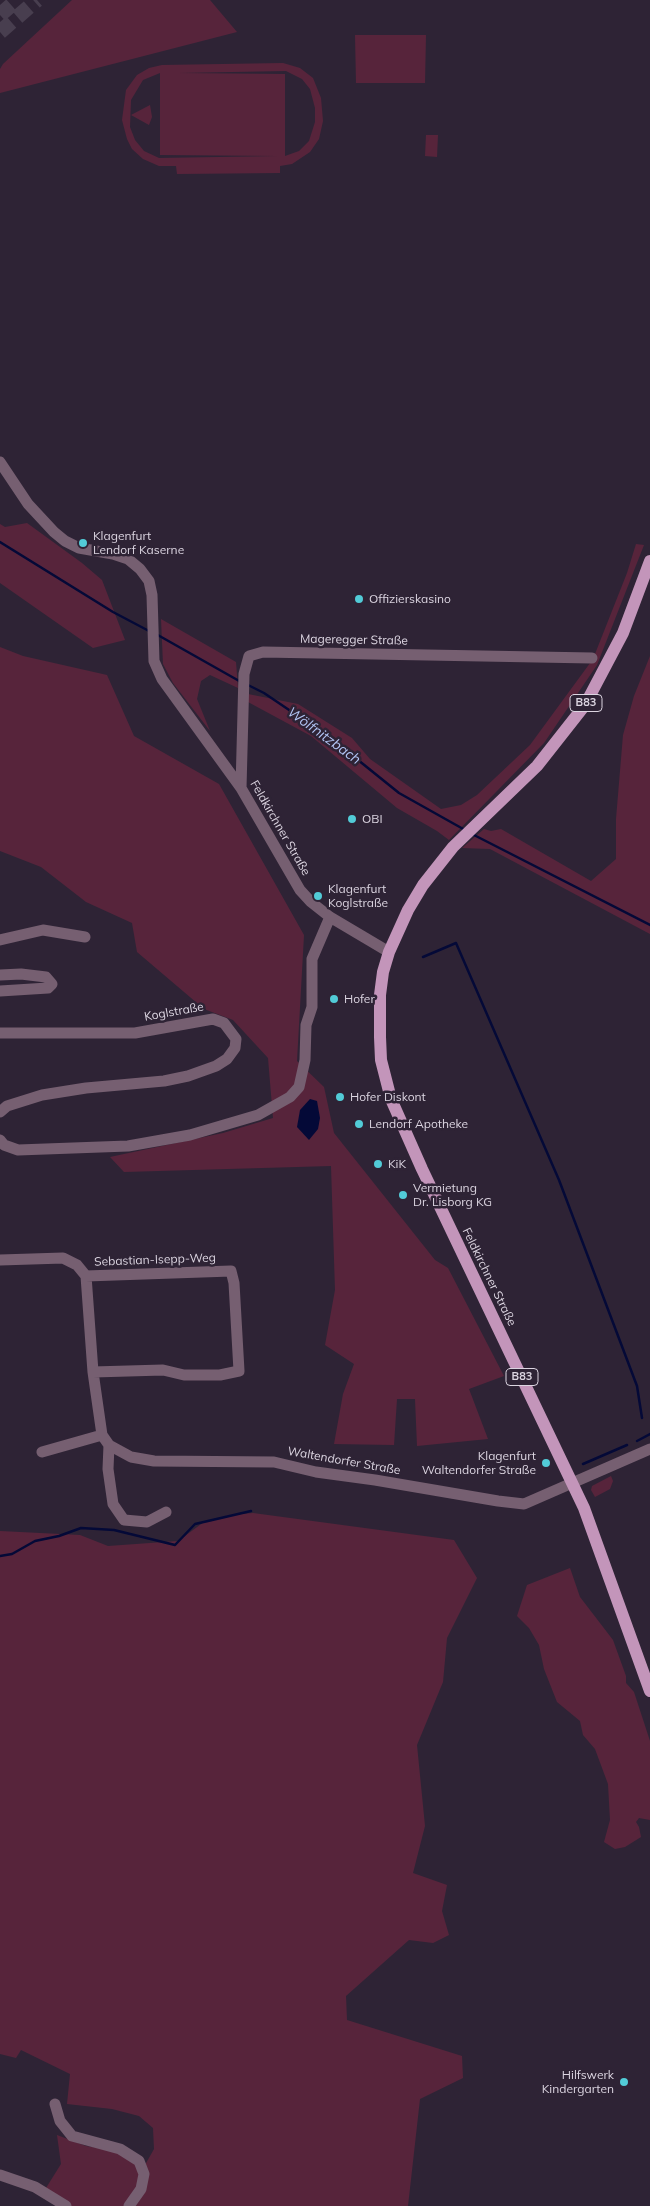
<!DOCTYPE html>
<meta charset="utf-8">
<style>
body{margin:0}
canvas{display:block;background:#2e2335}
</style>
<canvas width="650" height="2206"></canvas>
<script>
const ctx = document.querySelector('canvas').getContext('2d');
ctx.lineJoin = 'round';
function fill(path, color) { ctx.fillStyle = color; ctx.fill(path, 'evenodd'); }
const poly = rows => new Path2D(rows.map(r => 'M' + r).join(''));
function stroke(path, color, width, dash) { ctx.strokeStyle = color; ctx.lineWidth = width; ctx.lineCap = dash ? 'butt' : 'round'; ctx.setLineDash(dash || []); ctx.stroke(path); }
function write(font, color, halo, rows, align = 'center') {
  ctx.font = font + ' Mulish,sans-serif'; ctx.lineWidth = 5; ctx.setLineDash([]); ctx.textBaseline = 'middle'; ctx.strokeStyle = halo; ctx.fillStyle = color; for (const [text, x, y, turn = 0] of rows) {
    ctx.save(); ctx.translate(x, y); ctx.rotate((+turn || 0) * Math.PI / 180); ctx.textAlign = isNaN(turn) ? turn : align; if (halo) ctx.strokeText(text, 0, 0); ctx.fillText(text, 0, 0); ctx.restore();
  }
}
fill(poly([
 [72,0,210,0,237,32,0,93,0,69,3,64],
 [355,35,426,35,425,83,356,83],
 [283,63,300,68,313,78,321,98,323,121,319,139,310,152,292,164,280,166,280,173,177,174,176,166,159,166,143,159,132,149,127,139,122,120,126,90,137,75,149,68,162,65],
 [286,71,302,79,310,89,315,108,315,122,309,141,299,151,285,156,285,74,180,73],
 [160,73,160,155,277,156,159,158,144,151,135,140,130,127,131,100,143,80],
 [150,105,152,117,149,125,131,115],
 [426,135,438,135,437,157,425,156],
 [27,523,82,563,102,580,125,640,93,648,0,583,0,524,5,527],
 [636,544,644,545,597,665,544,743,449,840,437,831,397,808,311,736,248,702,248,694,298,704,352,738,370,759,441,809,461,805,477,795,530,745,593,659,627,573],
 [161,619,236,662,238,688,210,675,201,681,197,699,210,731,173,683,163,664],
 [0,647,23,656,107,675,134,736,219,784,304,935,297,1061,324,1087,334,1133,435,1260,448,1268,504,1376,469,1389,488,1439,417,1446,415,1399,397,1399,394,1445,334,1444,343,1394,354,1364,325,1345,335,1290,331,1166,124,1172,110,1157,223,1133,273,1118,268,1058,233,1020,204,1009,137,952,132,923,86,902,41,867,0,851],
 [650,656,650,934,490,849,462,848,484,829,491,831,501,829,591,881,616,859,616,819,623,735,634,696],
 [611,1476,613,1481,610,1489,595,1497,591,1490,592,1486],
 [253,1513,454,1540,477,1578,447,1638,443,1682,417,1745,425,1826,413,1873,447,1885,442,1911,449,1935,433,1943,409,1940,346,1996,347,2020,462,2056,463,2078,420,2099,408,2206,57,2206,46,2188,61,2164,57,2135,86,2146,117,2151,145,2165,154,2149,153,2128,139,2116,112,2109,67,2104,70,2074,21,2050,16,2058,0,2054,0,1531,80,1535,108,1546,178,1541,204,1522,229,1515],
 [570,1568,580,1597,613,1640,626,1676,626,1683,634,1692,650,1741,650,1820,639,1818,636,1822,639,1827,641,1837,625,1847,615,1849,604,1842,610,1820,608,1784,595,1749,583,1735,580,1721,557,1702,544,1669,539,1645,529,1628,517,1616,527,1585]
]), '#57243b');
fill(poly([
 [310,1099,317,1101,320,1118,318,1129,309,1140,297,1127,300,1110]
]), '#040937');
stroke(poly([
 [0,542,113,612,149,631],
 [156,634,241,682],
 [248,685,264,693,332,739,399,793,465,830],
 [472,834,650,925],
 [423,957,456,943,559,1180,637,1386,642,1418],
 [637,1441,650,1434],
 [583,1464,627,1445],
 [0,1556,12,1554,35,1541,59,1536,81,1528,114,1530,175,1545,195,1524,251,1511]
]), '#040937', 2.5);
stroke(poly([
 [0,15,17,0],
 [0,32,37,0]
]), '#483e4f', 15, [15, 8]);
stroke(poly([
 [0,462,28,504,54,532,65,541,79,548,113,554,128,559,140,569,149,581,152,595,154,661,162,679,241,788,300,890,311,902,330,917,389,952],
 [241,788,244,674,249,656,263,652,592,658],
 [0,940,43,930,85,937],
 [0,975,21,974,46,977,52,984,48,988,0,991],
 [0,1033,135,1033,213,1019,224,1023,236,1039,235,1048,227,1059,216,1066,188,1076,164,1081,86,1088,42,1095,7,1106,0,1112],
 [0,1140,4,1145,18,1150,128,1146,190,1135,258,1115,290,1097,299,1087,305,1060,306,1025,312,1007,312,959,330,917],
 [0,1260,63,1258,77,1265,86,1276,93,1372,102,1435,109,1445,131,1457,154,1461,274,1462,316,1472,375,1480,498,1501,524,1504,650,1449],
 [86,1276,231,1271,234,1283,239,1371,220,1375,184,1375,163,1370,93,1372],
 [109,1445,108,1469,113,1504,124,1520,147,1522,166,1512],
 [42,1452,102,1435],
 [55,2104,60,2121,72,2136,120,2149,139,2161,144,2174,141,2189,129,2206],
 [0,2175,35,2187,66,2206]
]), '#765f71', 11);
stroke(poly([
 [650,561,623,633,585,705,537,766,453,847,423,885,408,910,389,952,383,972,380,995,380,1037,381,1060,391,1099,422,1169,584,1508,650,1691]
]), '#c395ba', 12);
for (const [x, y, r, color] of [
 [83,543,5,"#52cbd7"],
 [359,599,5,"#52cbd7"],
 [352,819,5,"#52cbd7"],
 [318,896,5,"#52cbd7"],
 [334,999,5,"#52cbd7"],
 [340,1097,5,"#52cbd7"],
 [359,1124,5,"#52cbd7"],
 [378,1164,5,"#52cbd7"],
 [403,1195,5,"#52cbd7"],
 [546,1463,5,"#52cbd7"],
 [624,2082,5,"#52cbd7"]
]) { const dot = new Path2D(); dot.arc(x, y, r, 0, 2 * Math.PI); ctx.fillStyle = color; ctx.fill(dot); stroke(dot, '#2e2335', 2); }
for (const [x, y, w] of [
 [586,703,32],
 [522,1377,32]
]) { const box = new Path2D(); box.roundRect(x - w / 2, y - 8.5, w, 17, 4); ctx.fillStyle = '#2e2335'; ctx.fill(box); stroke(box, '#dcd5e1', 1); }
write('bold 11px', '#dcd5e1', null, [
 ["B83",586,703],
 ["B83",522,1377]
]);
write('12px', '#dcd5e1', '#2e2335', [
 ["Klagenfurt",93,536],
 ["Lendorf Kaserne",93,550],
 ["Offizierskasino",369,599],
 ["OBI",362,819],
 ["Klagenfurt",328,889],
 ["Koglstraße",328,903],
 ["Hofer",344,999],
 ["Hofer Diskont",350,1097],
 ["Lendorf Apotheke",369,1124],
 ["KiK",388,1164],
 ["Vermietung",413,1188],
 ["Dr. Lisborg KG",413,1202],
 ["Klagenfurt",536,1456,"right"],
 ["Waltendorfer Straße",536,1470,"right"],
 ["Hilfswerk",614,2075,"right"],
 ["Kindergarten",614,2089,"right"]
], 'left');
write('12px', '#dcd5e1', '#2e2335', [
 ["Mageregger Straße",354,640,1],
 ["Feldkirchner Straße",280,828,60],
 ["Koglstraße",174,1012,-10],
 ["Sebastian-Isepp-Weg",155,1260,-2],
 ["Feldkirchner Straße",489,1277,64],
 ["Waltendorfer Straße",344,1461,10]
]);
write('italic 14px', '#b2c5f5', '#2e2335', [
 ["Wölfnitzbach",324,736,36]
]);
</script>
